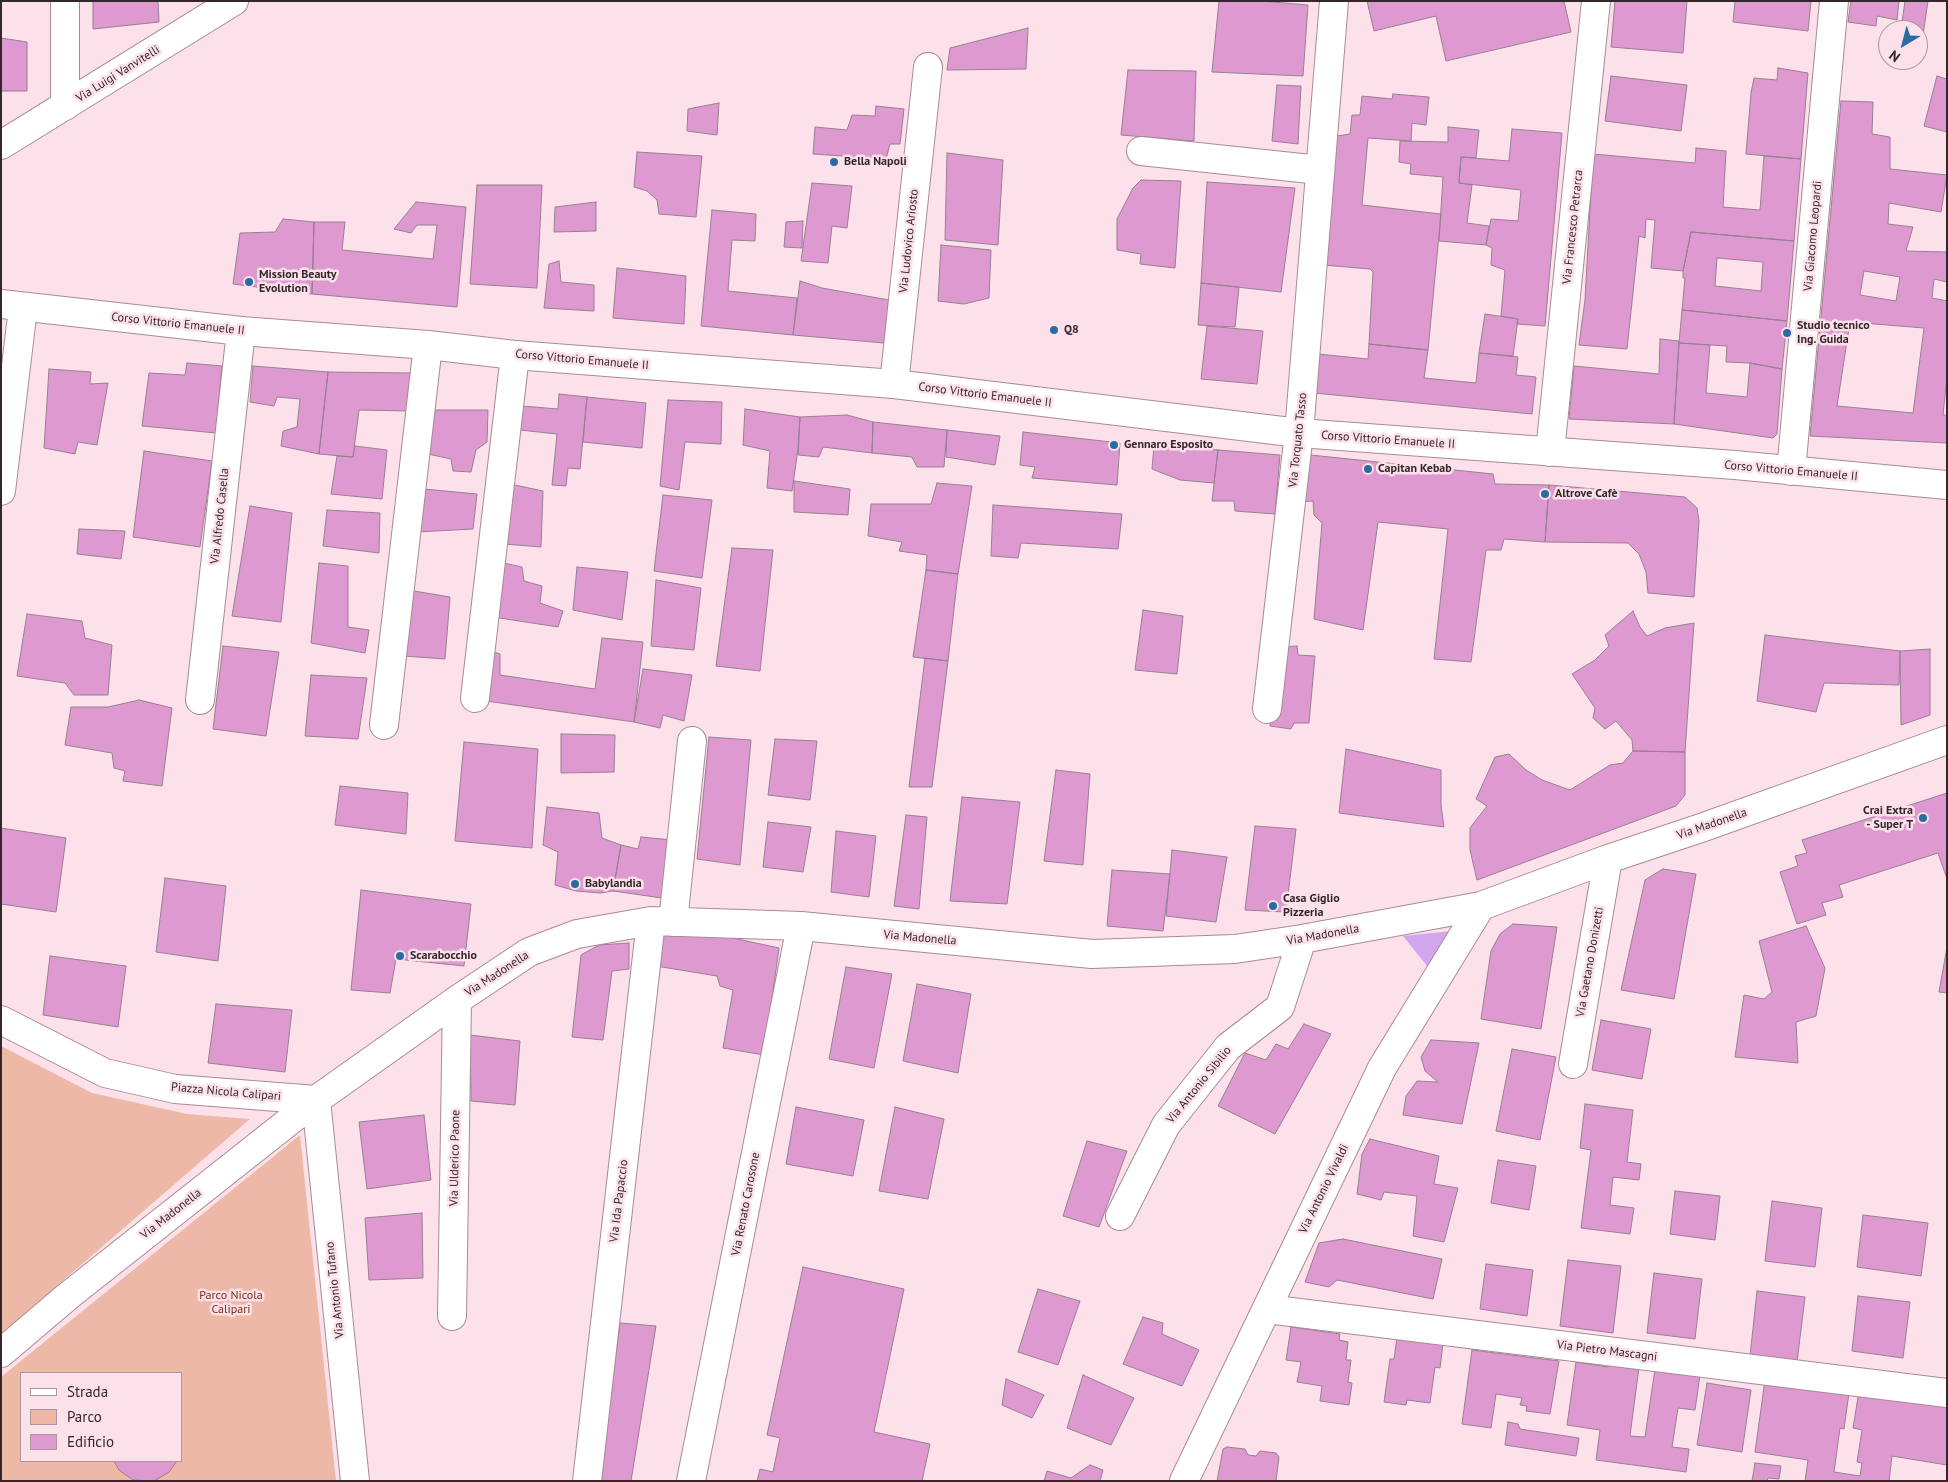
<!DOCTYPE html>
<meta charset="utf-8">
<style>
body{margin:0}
#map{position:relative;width:1948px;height:1482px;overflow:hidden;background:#fde1ea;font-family:"PT Sans",sans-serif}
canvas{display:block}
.frame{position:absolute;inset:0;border:2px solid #34272c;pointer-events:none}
.legend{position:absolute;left:20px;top:1372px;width:162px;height:90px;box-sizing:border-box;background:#fde1ea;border:1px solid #ad979e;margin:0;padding:6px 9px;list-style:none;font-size:15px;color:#34272c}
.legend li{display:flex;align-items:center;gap:10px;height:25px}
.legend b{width:25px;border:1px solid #ad979e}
.north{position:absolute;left:1878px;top:20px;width:50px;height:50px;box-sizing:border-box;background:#fde1ea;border:1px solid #ad979e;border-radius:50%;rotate:217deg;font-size:14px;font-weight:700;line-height:20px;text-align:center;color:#34272c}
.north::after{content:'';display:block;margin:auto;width:18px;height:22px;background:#2a6ca2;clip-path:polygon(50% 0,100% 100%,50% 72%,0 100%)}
</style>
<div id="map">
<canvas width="1948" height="1482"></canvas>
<div class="frame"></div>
<ul class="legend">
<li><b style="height:6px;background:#fff"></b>Strada</li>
<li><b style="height:14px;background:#edb8a6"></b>Parco</li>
<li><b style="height:14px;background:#de99d1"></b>Edificio</li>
</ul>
<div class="north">N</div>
</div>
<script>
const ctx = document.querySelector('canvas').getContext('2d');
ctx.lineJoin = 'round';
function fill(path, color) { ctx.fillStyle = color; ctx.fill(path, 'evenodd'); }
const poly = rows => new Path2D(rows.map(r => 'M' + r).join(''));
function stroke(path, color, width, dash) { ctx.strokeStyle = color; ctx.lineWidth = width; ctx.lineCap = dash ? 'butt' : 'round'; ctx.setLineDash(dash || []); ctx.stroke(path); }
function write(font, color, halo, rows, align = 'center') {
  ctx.font = font + ' "PT Sans",sans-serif'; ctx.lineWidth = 5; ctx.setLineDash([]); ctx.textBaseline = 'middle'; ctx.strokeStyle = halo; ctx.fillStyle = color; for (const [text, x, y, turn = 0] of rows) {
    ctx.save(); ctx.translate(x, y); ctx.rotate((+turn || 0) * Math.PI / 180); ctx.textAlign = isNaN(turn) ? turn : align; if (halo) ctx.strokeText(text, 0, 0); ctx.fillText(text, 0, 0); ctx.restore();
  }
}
fill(poly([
 [1,1046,92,1093,187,1114,250,1119,1,1334],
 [300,1135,336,1481,1,1481,1,1377],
 [21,1373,181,1373,181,1461,21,1461]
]), '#edb8a6');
fill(poly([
 [1451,931,1431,971,1403,936]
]), '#d3a7ef');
const building = poly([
 [93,1,158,1,159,22,93,29,93,1],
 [1219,1,1261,1,1308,5,1303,76,1212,72,1219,1],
 [1367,1,1564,1,1571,32,1446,61,1436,16,1374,31,1367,1],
 [1615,1,1687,1,1683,53,1611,47,1615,1],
 [1735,1,1811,1,1808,31,1733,22,1735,1],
 [1851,1,1899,1,1897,20,1877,16,1876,26,1848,22,1851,1],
 [1905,1,1928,1,1922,42,1918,41,1918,30,1901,30,1905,1],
 [1028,28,1026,69,947,70,950,48,1028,28],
 [1,38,27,42,27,91,1,91,1,38],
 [1778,68,1808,73,1801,159,1746,154,1751,93,1754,78,1777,80,1778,68],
 [1128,70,1196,71,1194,141,1121,135,1128,70],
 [1611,76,1687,85,1681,131,1605,121,1611,76],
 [1937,76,1947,79,1947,132,1924,126,1937,76],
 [1277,85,1301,86,1298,144,1272,141,1277,85],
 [1393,94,1429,97,1426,125,1412,123,1411,141,1368,138,1362,205,1441,214,1428,350,1369,344,1373,272,1370,269,1323,265,1337,136,1350,134,1352,115,1360,115,1362,96,1392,99,1393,94],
 [1841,101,1873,102,1872,134,1890,137,1890,169,1947,175,1941,212,1889,203,1888,224,1913,227,1906,251,1947,252,1947,282,1934,279,1932,298,1947,301,1947,377,1943,415,1947,415,1947,443,1810,436,1841,101],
 [1864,271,1900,277,1896,301,1860,295,1864,271],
 [1850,322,1924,328,1913,413,1837,406,1850,322],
 [719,103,717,135,687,131,688,109,719,103],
 [876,106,904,109,900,144,890,144,886,159,813,154,815,127,847,130,852,115,875,116,876,106],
 [1448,127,1479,130,1476,158,1461,157,1459,183,1472,185,1467,223,1489,226,1486,245,1439,241,1443,177,1410,174,1411,164,1399,162,1400,141,1448,142,1448,127],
 [1512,129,1562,133,1545,326,1517,324,1518,319,1501,316,1505,270,1491,265,1492,248,1486,245,1491,219,1518,221,1521,190,1459,183,1461,157,1509,161,1512,129],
 [1696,148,1726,151,1723,207,1760,210,1764,156,1801,159,1794,241,1691,232,1683,271,1651,268,1655,220,1646,219,1645,238,1639,236,1627,349,1579,345,1585,300,1593,154,1695,163,1696,148],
 [637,152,702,156,696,217,659,214,657,200,647,191,634,187,637,152],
 [947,153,1003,160,998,245,945,240,947,153],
 [1141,180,1181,181,1175,268,1140,264,1141,254,1117,250,1117,219,1133,188,1141,180],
 [1207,182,1295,188,1281,292,1201,283,1207,182],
 [812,183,852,186,847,228,832,226,828,263,801,261,812,183],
 [477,185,542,185,537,288,470,284,477,185],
 [416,202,466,207,457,307,312,294,314,222,345,222,342,250,433,259,437,225,417,225,411,233,394,229,416,202],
 [596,202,596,231,554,232,555,207,596,202],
 [712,210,756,214,755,241,732,240,728,291,797,298,793,335,701,326,712,210],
 [283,219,314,222,312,294,233,284,240,233,275,232,283,219],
 [803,221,802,248,784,247,786,222,803,221],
 [1691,232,1794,241,1787,321,1682,310,1685,278,1683,278,1683,271,1691,232],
 [1717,258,1763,262,1761,291,1715,286,1717,258],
 [941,245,991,250,989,298,964,304,938,301,941,245],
 [559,261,561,282,594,285,594,311,544,308,549,264,559,261],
 [617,268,686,276,684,324,613,318,617,268],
 [800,281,822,288,889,300,884,343,793,335,800,281],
 [1201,283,1239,287,1235,327,1198,325,1201,283],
 [1682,310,1787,321,1782,369,1750,363,1726,362,1727,346,1679,343,1682,310],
 [1485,314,1518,319,1513,356,1479,353,1485,314],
 [1207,326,1263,331,1257,384,1201,379,1207,326],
 [1660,339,1679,341,1674,424,1569,419,1574,366,1659,374,1660,339],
 [1679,343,1710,345,1706,393,1747,397,1750,363,1782,369,1777,434,1773,438,1674,424,1679,343],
 [1369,344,1428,350,1424,378,1476,383,1479,353,1518,357,1516,375,1536,377,1532,414,1314,393,1318,354,1368,359,1369,344],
 [187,363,222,366,216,433,142,426,149,373,185,375,187,363],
 [253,366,328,372,319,454,281,446,283,431,297,427,300,399,277,397,274,406,250,402,253,366],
 [49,369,91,372,90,384,108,383,97,445,78,442,75,454,44,448,49,369],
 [328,372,412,373,409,411,359,410,353,457,319,454,328,372],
 [559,394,587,397,580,469,568,468,566,486,552,485,557,434,520,430,522,406,558,409,559,394],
 [587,397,646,403,642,448,583,442,587,397],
 [668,400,722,402,721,444,685,442,679,490,660,486,668,400],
 [745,409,800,417,798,449,792,491,767,488,770,451,743,445,745,409],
 [432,410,488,410,487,442,476,450,471,472,453,471,451,459,428,454,432,410],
 [847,415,873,422,872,453,823,447,819,457,798,455,800,417,847,415],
 [873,422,947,430,944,467,917,467,912,457,872,453,873,422],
 [947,430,1000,436,995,465,946,457,947,430],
 [1023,432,1120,443,1117,485,1032,478,1035,467,1020,465,1023,432],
 [1154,445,1218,450,1214,483,1180,480,1152,469,1154,445],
 [355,446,387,450,382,499,331,494,337,456,353,457,355,446],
 [1218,450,1280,455,1275,514,1235,511,1234,501,1212,501,1218,450],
 [144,451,212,461,200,547,133,537,144,451],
 [1301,454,1493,474,1495,484,1549,485,1545,542,1504,539,1501,550,1486,550,1471,662,1434,659,1448,529,1378,522,1363,630,1314,619,1322,523,1314,515,1313,501,1296,502,1301,454],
 [794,481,850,489,848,515,794,512,794,481],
 [937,483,972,486,958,574,926,570,927,555,899,551,902,542,868,536,871,504,931,504,937,483],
 [510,484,543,491,541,547,504,544,510,484],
 [1549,485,1685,497,1697,508,1699,521,1694,597,1648,593,1646,572,1639,554,1628,543,1545,542,1549,485],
 [413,488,477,494,473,529,416,532,413,488],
 [663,495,712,500,702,578,654,571,663,495],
 [993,505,1122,514,1118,549,1021,543,1018,558,991,556,993,505],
 [250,506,292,513,281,622,232,616,250,506],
 [327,510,380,513,379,553,323,546,327,510],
 [79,529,125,531,121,559,77,554,79,529],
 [732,548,773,550,760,671,716,666,732,548],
 [499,562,522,567,524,581,542,586,540,603,563,611,558,627,493,617,499,562],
 [319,563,348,566,348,627,369,630,365,653,311,643,319,563],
 [577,567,628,572,622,620,573,610,577,567],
 [926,570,958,574,948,661,913,657,926,570],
 [656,580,701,588,694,650,651,646,656,580],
 [408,590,450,597,445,659,404,656,408,590],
 [1143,610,1183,616,1177,674,1135,670,1143,610],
 [1633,611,1640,627,1647,636,1665,628,1694,623,1685,752,1633,751,1632,740,1616,721,1605,729,1593,718,1595,708,1572,674,1595,660,1609,646,1605,635,1633,611],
 [27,614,82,621,85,638,112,645,108,695,74,695,65,683,17,676,27,614],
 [1765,635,1900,651,1899,685,1824,683,1816,712,1757,701,1765,635],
 [602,638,643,642,634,722,479,700,485,649,500,654,500,675,595,689,602,638],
 [223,646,279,652,266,736,213,729,223,646],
 [1297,646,1298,655,1315,656,1309,723,1294,723,1291,729,1270,726,1279,647,1297,646],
 [1930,649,1930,715,1901,725,1900,651,1930,649],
 [925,658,948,661,932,787,909,787,925,658],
 [643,669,692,675,684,721,663,715,660,728,634,722,643,669],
 [311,675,367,678,358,739,305,736,311,675],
 [139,700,172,708,162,786,123,781,125,771,114,768,112,753,65,745,71,707,108,707,139,700],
 [561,734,615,735,614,772,561,773,561,734],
 [709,737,751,740,740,865,697,859,709,737],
 [775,739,817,741,810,800,768,795,775,739],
 [464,742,538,749,532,848,455,841,464,742],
 [1346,749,1441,770,1441,805,1444,827,1339,813,1346,749],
 [1633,751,1685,752,1685,795,1676,806,1477,880,1470,850,1470,828,1487,806,1476,799,1495,757,1509,754,1526,770,1542,780,1570,790,1610,765,1623,763,1633,751],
 [1056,770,1090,774,1083,865,1044,861,1056,770],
 [340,786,408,793,406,834,335,825,340,786],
 [1947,793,1947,879,1938,853,1839,885,1843,897,1822,903,1826,915,1797,924,1780,872,1798,866,1795,856,1807,853,1802,840,1947,793],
 [962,797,1020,802,1007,904,950,901,962,797],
 [547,807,599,813,602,838,621,845,613,891,600,893,576,891,555,885,558,852,543,845,547,807],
 [906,815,927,817,919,909,894,906,906,815],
 [768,822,811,827,803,872,763,867,768,822],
 [1255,826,1296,829,1286,912,1245,910,1255,826],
 [1,828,66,838,56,912,1,904,1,828],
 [836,831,876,836,869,897,831,892,836,831],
 [641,837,672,840,662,898,613,891,621,845,638,849,641,837],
 [1172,850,1227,857,1216,922,1166,916,1172,850],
 [1663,869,1696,874,1674,999,1621,990,1645,880,1663,869],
 [1112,870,1170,874,1163,931,1107,926,1112,870],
 [165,878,226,886,218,961,156,952,165,878],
 [361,890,471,904,464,966,396,959,390,993,351,990,361,890],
 [1513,924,1557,927,1541,1029,1481,1019,1491,951,1500,934,1513,924],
 [1806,926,1825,968,1816,1016,1796,1022,1798,1063,1735,1057,1744,995,1764,999,1772,992,1759,941,1806,926],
 [659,933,719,935,779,948,764,1055,723,1048,733,990,720,986,717,976,656,966,659,933],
 [629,943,629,969,612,971,603,1040,572,1037,581,955,599,945,629,943],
 [1947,947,1947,993,1939,992,1947,947],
 [50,956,126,966,118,1027,43,1015,50,956],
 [846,967,892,974,874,1068,829,1059,846,967],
 [917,984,971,994,958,1073,903,1061,917,984],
 [216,1004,292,1010,285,1072,208,1063,216,1004],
 [1601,1020,1651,1029,1642,1079,1592,1070,1601,1020],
 [1304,1024,1331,1034,1275,1134,1218,1106,1245,1053,1266,1060,1276,1044,1288,1049,1304,1024],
 [470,1035,520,1041,515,1105,471,1101,470,1035],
 [1431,1040,1479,1043,1462,1124,1403,1115,1406,1096,1417,1081,1438,1082,1425,1071,1421,1057,1431,1040],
 [1512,1049,1556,1057,1540,1140,1496,1131,1512,1049],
 [1585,1104,1633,1110,1627,1162,1641,1164,1639,1180,1613,1177,1610,1205,1634,1208,1630,1234,1581,1228,1591,1150,1580,1148,1585,1104],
 [796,1107,864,1120,853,1176,786,1164,796,1107],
 [895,1107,944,1119,928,1199,879,1191,895,1107],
 [424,1115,431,1180,367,1189,359,1122,424,1115],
 [1370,1139,1439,1156,1434,1184,1458,1188,1444,1242,1413,1236,1417,1196,1384,1192,1381,1200,1357,1194,1362,1154,1370,1139],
 [1087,1141,1127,1151,1099,1227,1063,1216,1087,1141],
 [1498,1160,1536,1166,1529,1210,1491,1203,1498,1160],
 [1675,1191,1720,1196,1715,1240,1670,1234,1675,1191],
 [1772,1201,1822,1208,1815,1267,1765,1261,1772,1201],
 [422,1213,423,1278,369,1280,365,1218,422,1213],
 [1863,1215,1928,1223,1921,1276,1857,1267,1863,1215],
 [1343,1239,1442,1259,1433,1299,1337,1280,1329,1287,1305,1282,1319,1243,1343,1239],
 [1568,1260,1621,1266,1613,1333,1560,1326,1568,1260],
 [1486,1264,1533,1270,1527,1316,1480,1309,1486,1264],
 [803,1267,904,1289,874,1432,930,1444,922,1481,757,1481,760,1469,773,1472,780,1438,767,1435,803,1267],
 [1654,1273,1702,1279,1695,1339,1647,1333,1654,1273],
 [1038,1289,1080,1301,1058,1365,1018,1352,1038,1289],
 [1757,1291,1805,1297,1797,1362,1750,1356,1757,1291],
 [1858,1296,1910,1302,1903,1358,1852,1351,1858,1296],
 [1143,1317,1163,1323,1162,1334,1199,1350,1182,1386,1123,1364,1143,1317],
 [620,1323,656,1326,631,1481,599,1481,620,1323],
 [1291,1327,1340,1334,1339,1340,1348,1342,1346,1360,1351,1360,1348,1382,1352,1383,1349,1405,1320,1401,1322,1386,1297,1382,1301,1362,1286,1360,1291,1327],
 [1397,1337,1443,1343,1440,1368,1435,1367,1430,1403,1407,1400,1406,1405,1384,1402,1390,1359,1394,1359,1397,1337],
 [1472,1350,1559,1361,1550,1414,1526,1411,1527,1406,1520,1405,1522,1398,1496,1394,1491,1428,1462,1424,1472,1350],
 [1576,1362,1608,1367,1609,1363,1639,1367,1630,1436,1645,1437,1655,1369,1700,1375,1695,1410,1678,1408,1672,1447,1689,1449,1686,1472,1596,1460,1600,1430,1567,1425,1576,1362],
 [1083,1375,1134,1398,1111,1445,1067,1428,1083,1375],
 [1006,1379,1044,1395,1032,1418,1002,1405,1006,1379],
 [1765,1380,1849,1393,1844,1429,1840,1428,1834,1472,1860,1476,1862,1463,1857,1462,1862,1430,1853,1428,1859,1391,1947,1404,1947,1465,1892,1456,1889,1481,1805,1481,1808,1460,1755,1452,1765,1380],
 [1707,1383,1751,1390,1742,1452,1697,1445,1707,1383],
 [1508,1422,1518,1424,1520,1429,1579,1438,1576,1456,1505,1445,1508,1422],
 [1227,1447,1245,1449,1248,1455,1256,1456,1260,1451,1276,1453,1279,1457,1276,1481,1217,1481,1223,1449,1227,1447],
 [114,1461,177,1461,169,1472,154,1481,133,1480,119,1470,114,1461],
 [1755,1463,1781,1466,1779,1479,1768,1478,1767,1481,1752,1481,1755,1463],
 [1090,1465,1103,1470,1100,1481,1044,1481,1047,1471,1071,1478,1090,1465]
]);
fill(building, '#de99d1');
stroke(building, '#987f93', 1);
const street = poly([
 [65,1,65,106],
 [1,145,234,1],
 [1141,151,1320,170],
 [894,384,928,67],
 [1550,452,1596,1],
 [1791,471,1834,1],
 [1,491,23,308],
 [475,698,515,355],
 [200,700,241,331],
 [1267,709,1299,433,1334,1],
 [384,725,428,345],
 [673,922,692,741],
 [1,1020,105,1073,175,1089,316,1100],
 [1573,1064,1608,859],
 [316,1100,355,1481],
 [1120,1216,1166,1125,1228,1047,1280,1007,1302,939],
 [1267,1309,1947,1393],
 [452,1316,457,1000],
 [1,1353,68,1296,316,1100,457,1000,529,952,577,934,651,921,801,926,1092,954,1235,949,1302,939,1481,906,1608,859,1701,828,1947,740],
 [587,1481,651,921],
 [691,1481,801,926],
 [1184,1481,1382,1068,1481,906]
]);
const secondary = poly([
 [1,304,241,331,428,345,515,355,894,384,1299,433,1735,465,1947,485]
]);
stroke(street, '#a98a95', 30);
stroke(secondary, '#a98a95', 30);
stroke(street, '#fff', 28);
stroke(secondary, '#fff', 28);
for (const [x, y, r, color] of [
 [834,162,5,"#2a6ca2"],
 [249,282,5,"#2a6ca2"],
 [1054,330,5,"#2a6ca2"],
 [1787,333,5,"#2a6ca2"],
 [1114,445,5,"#2a6ca2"],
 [1368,469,5,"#2a6ca2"],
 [1545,494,5,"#2a6ca2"],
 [1923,818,5,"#2a6ca2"],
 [575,884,5,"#2a6ca2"],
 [1273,906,5,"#2a6ca2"],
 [400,956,5,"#2a6ca2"]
]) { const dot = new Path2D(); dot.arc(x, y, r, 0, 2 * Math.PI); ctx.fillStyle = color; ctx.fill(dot); stroke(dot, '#fde1ea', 2); }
write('12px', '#34272c', '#fde1ea', [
 ["Via Luigi Vanvitelli",118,74,-32],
 ["Via Francesco Petrarca",1573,227,-84],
 ["Via Giacomo Leopardi",1813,236,-85],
 ["Via Ludovico Ariosto",909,241,-84],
 ["Corso Vittorio Emanuele II",178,324,6],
 ["Corso Vittorio Emanuele II",582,360,5],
 ["Corso Vittorio Emanuele II",985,395,7],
 ["Via Torquato Tasso",1298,440,-84],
 ["Corso Vittorio Emanuele II",1388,440,4],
 ["Corso Vittorio Emanuele II",1791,471,5],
 ["Via Alfredo Casella",220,516,-84],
 ["Via Madonella",1712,824,-19],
 ["Via Madonella",1323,935,-10],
 ["Via Madonella",920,938,5],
 ["Via Gaetano Donizetti",1590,962,-80],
 ["Via Madonella",497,974,-33],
 ["Via Antonio Sibilio",1199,1085,-51],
 ["Piazza Nicola Calipari",226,1092,5],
 ["Via Ulderico Paone",455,1158,-89],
 ["Via Antonio Vivaldi",1324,1189,-64],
 ["Via Ida Papaccio",619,1201,-83],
 ["Via Renato Carosone",746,1204,-79],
 ["Via Madonella",171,1214,-38],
 ["Via Antonio Tufano",335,1290,-96],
 ["Via Pietro Mascagni",1607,1351,7]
]);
write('bold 12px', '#34272c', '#fde1ea', [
 ["Bella Napoli",844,162],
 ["Mission Beauty",259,275],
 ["Evolution",259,289],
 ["Studio tecnico",1797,326],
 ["Ing. Guida",1797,340],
 ["Q8",1064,330],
 ["Gennaro Esposito",1124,445],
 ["Capitan Kebab",1378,469],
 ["Altrove Cafè",1555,494],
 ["Crai Extra",1913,811,"right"],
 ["- Super T",1913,825,"right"],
 ["Babylandia",585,884],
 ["Casa Giglio",1283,899],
 ["Pizzeria",1283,913],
 ["Scarabocchio",410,956]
], 'left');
write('12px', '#792e13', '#fde1ea', [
 ["Parco Nicola",231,1296],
 ["Calipari",231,1310]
]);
</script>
